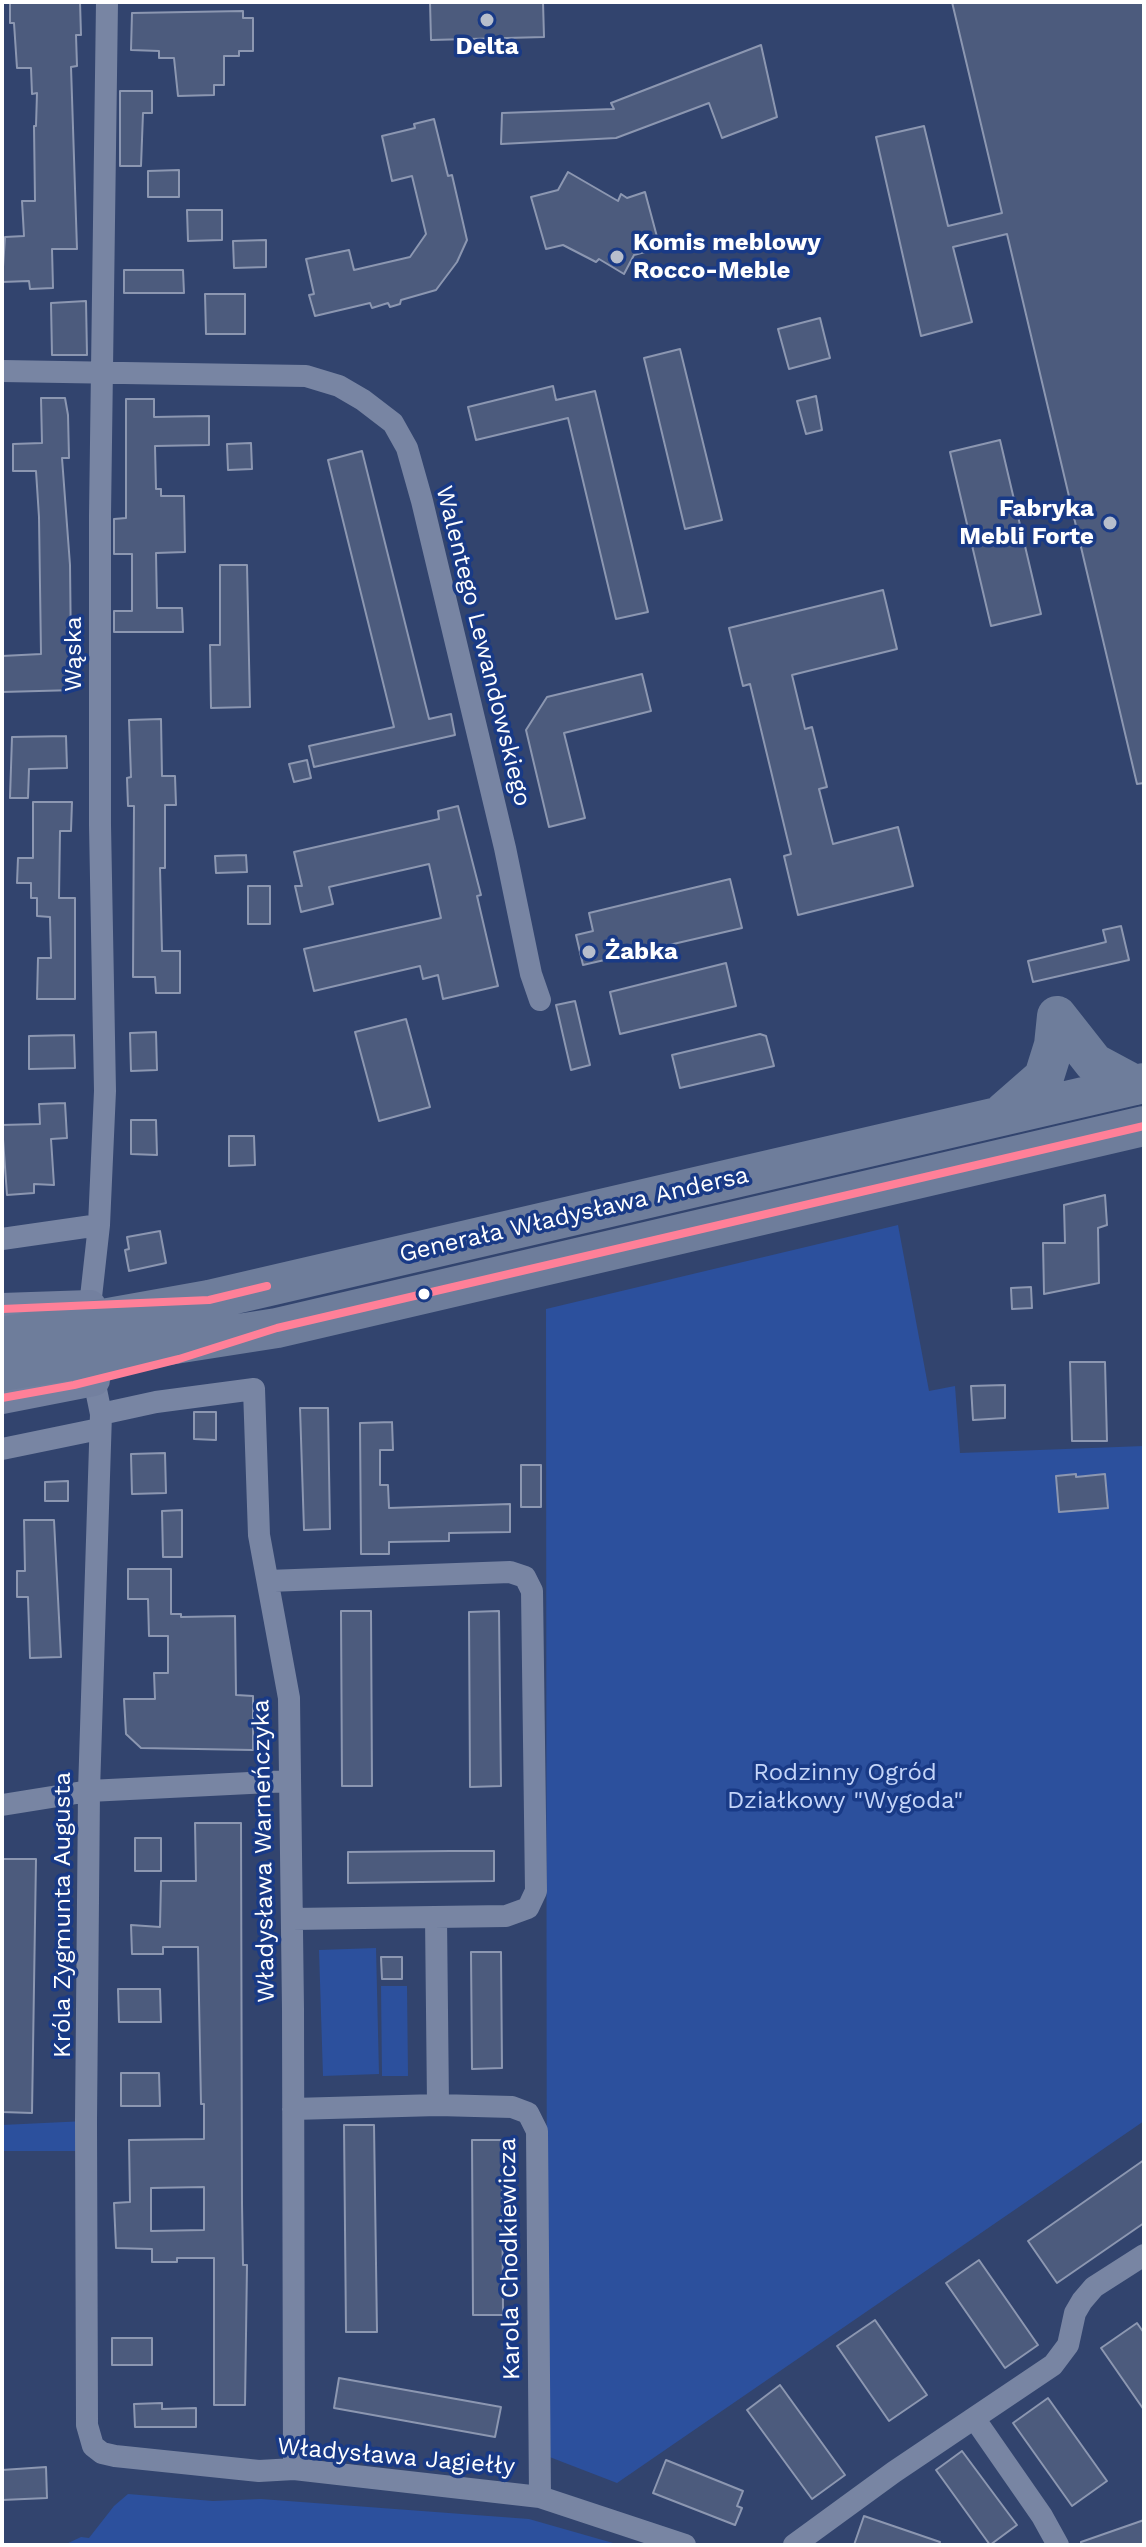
<!DOCTYPE html>
<meta charset="utf-8">
<style>
body{margin:0}
#map{position:relative;width:1146px;height:2547px;overflow:hidden;background:#32446e;font-family:"Work Sans",sans-serif}
canvas{display:block}
.frame{position:absolute;inset:0;border:4px solid #fff;pointer-events:none}
</style>
<div id="map">
<canvas width="1146" height="2547"></canvas>
<div class="frame"></div>
</div>
<script>
const ctx = document.querySelector('canvas').getContext('2d');
ctx.lineJoin = 'round';
function fill(path, color) { ctx.fillStyle = color; ctx.fill(path, 'evenodd'); }
const poly = rows => new Path2D(rows.map(r => 'M' + r).join(''));
function stroke(path, color, width, dash) { ctx.strokeStyle = color; ctx.lineWidth = width; ctx.lineCap = dash ? 'butt' : 'round'; ctx.setLineDash(dash || []); ctx.stroke(path); }
function write(font, color, halo, rows, align = 'center') {
  ctx.font = font + ' "Work Sans",sans-serif'; ctx.lineWidth = 7; ctx.setLineDash([]); ctx.textBaseline = 'middle'; ctx.strokeStyle = halo; ctx.fillStyle = color; for (const [text, x, y, turn = 0] of rows) {
    ctx.save(); ctx.translate(x, y); ctx.rotate((+turn || 0) * Math.PI / 180); ctx.textAlign = isNaN(turn) ? turn : align; if (halo) ctx.strokeText(text, 0, 0); ctx.fillText(text, 0, 0); ctx.restore();
  }
}
fill(poly([
 [898,1225,929,1391,955,1386,960,1453,1144,1446,1144,2121,617,2483,547,2456,546,1309],
 [376,1948,379,2074,323,2076,319,1950],
 [381,1986,407,1986,408,2076,382,2076],
 [86,2121,86,2151,2,2151,2,2125],
 [128,2494,213,2501,261,2499,529,2519,620,2545,64,2545,81,2537,89,2538,114,2506]
]), '#2c509d');
const building = poly([
 [80,2,81,35,76,35,77,66,71,67,77,249,52,249,53,288,30,289,29,281,2,282,5,237,24,236,22,201,35,201,34,126,36,126,37,93,32,94,31,68,17,68,14,23,10,23,10,3,80,2],
 [430,2,543,2,544,37,431,40,430,2],
 [952,2,1144,2,1144,783,1137,784,1007,234,953,247,972,322,921,336,876,137,924,126,948,226,1002,213,952,2],
 [243,11,243,18,253,18,253,51,239,51,239,56,224,56,224,85,214,85,214,95,178,96,174,58,159,58,159,51,131,50,132,13,243,11],
 [761,45,777,117,722,138,709,103,616,138,501,144,502,113,614,109,611,103,761,45],
 [120,91,152,91,152,113,143,113,141,166,120,166,120,91],
 [434,119,448,176,452,175,467,240,457,262,436,290,401,300,400,304,390,307,388,303,372,308,370,303,315,316,309,295,314,294,306,259,349,250,354,270,410,257,426,234,412,176,392,181,382,136,415,128,414,124,434,119],
 [179,170,179,197,148,197,148,171,179,170],
 [568,172,618,201,621,194,627,198,645,192,660,248,634,255,624,274,599,259,596,262,563,245,546,249,531,197,558,190,568,172],
 [187,210,222,210,222,240,188,241,187,210],
 [266,240,266,267,234,268,233,241,266,240],
 [124,270,183,270,184,293,124,293,124,270],
 [205,294,245,294,245,334,206,334,205,294],
 [86,301,87,355,52,355,51,303,86,301],
 [820,318,830,358,789,369,778,329,820,318],
 [680,349,722,520,685,529,644,358,680,349],
 [553,386,556,400,595,391,648,612,616,619,568,418,476,440,468,407,553,386],
 [816,396,822,430,806,434,797,401,816,396],
 [41,398,65,398,68,415,69,458,62,458,70,565,71,653,75,653,76,690,2,692,2,656,41,654,39,517,36,471,13,471,13,444,42,443,41,398],
 [126,399,154,399,154,417,209,416,209,445,155,446,156,489,161,489,161,496,184,496,185,552,156,553,157,608,182,608,183,632,114,632,114,611,132,611,132,554,114,554,114,519,126,518,126,399],
 [1000,440,1041,614,991,626,950,452,1000,440],
 [251,443,252,469,228,470,227,444,251,443],
 [362,451,429,719,451,714,455,735,314,767,309,746,394,727,328,460,362,451],
 [220,565,247,565,250,707,211,708,210,645,220,645,220,565],
 [883,590,897,649,792,675,805,729,812,727,827,787,819,789,833,844,898,827,913,886,798,915,784,856,791,854,750,684,743,686,729,628,883,590],
 [642,674,651,711,564,733,585,818,549,827,526,730,547,697,642,674],
 [161,719,162,776,175,776,176,805,165,805,165,868,160,868,162,951,180,951,180,993,156,993,155,977,133,977,134,806,128,806,127,778,131,777,129,720,161,719],
 [66,736,67,768,29,769,28,798,10,798,12,737,66,736],
 [307,760,311,778,294,782,289,764,307,760],
 [33,802,72,802,71,831,60,831,59,898,75,898,75,999,37,999,38,958,51,958,50,917,37,916,37,898,31,898,31,883,17,883,18,858,33,858,33,802],
 [458,806,481,895,477,896,498,986,443,999,438,975,423,979,420,966,314,991,304,949,441,918,429,864,329,887,333,904,301,912,295,886,302,886,294,852,439,819,438,811,458,806],
 [246,855,247,872,216,873,215,856,246,855],
 [730,879,742,928,583,965,576,935,593,931,589,913,730,879],
 [248,886,270,886,270,924,248,924,248,886],
 [1121,926,1129,960,1033,982,1028,961,1106,942,1103,930,1121,926],
 [726,963,736,1006,620,1034,610,992,726,963],
 [575,1001,590,1065,571,1070,556,1005,575,1001],
 [406,1019,430,1107,379,1121,355,1032,406,1019],
 [156,1032,157,1070,131,1071,130,1033,156,1032],
 [760,1034,766,1036,774,1066,680,1088,672,1055,760,1034],
 [74,1035,75,1068,29,1069,29,1036,74,1035],
 [65,1103,67,1138,51,1139,54,1185,34,1184,34,1193,7,1195,2,1125,40,1124,39,1104,65,1103],
 [131,1120,156,1120,157,1155,131,1154,131,1120],
 [229,1136,254,1136,255,1165,229,1166,229,1136],
 [1105,1195,1107,1225,1098,1228,1099,1283,1044,1294,1043,1243,1065,1243,1064,1205,1105,1195],
 [160,1231,166,1263,129,1271,125,1250,129,1249,127,1237,160,1231],
 [1031,1287,1032,1308,1012,1309,1011,1288,1031,1287],
 [1070,1362,1105,1362,1107,1441,1072,1441,1070,1362],
 [1005,1385,1005,1418,973,1420,971,1386,1005,1385],
 [300,1408,328,1408,330,1529,304,1530,300,1408],
 [194,1412,216,1412,216,1440,194,1439,194,1412],
 [392,1422,393,1450,380,1450,380,1485,388,1485,389,1508,510,1504,510,1532,449,1533,449,1541,389,1542,389,1554,361,1554,360,1423,392,1422],
 [165,1453,166,1493,132,1494,131,1454,165,1453],
 [521,1465,541,1465,541,1507,521,1507,521,1465],
 [1076,1474,1076,1477,1105,1474,1108,1508,1059,1512,1056,1476,1076,1474],
 [68,1481,68,1501,45,1501,45,1482,68,1481],
 [182,1510,182,1557,163,1557,162,1511,182,1510],
 [24,1520,54,1520,61,1657,30,1658,28,1597,17,1597,17,1571,25,1571,24,1520],
 [128,1569,171,1569,171,1614,181,1614,181,1617,235,1616,236,1695,253,1696,253,1750,141,1748,126,1734,124,1699,155,1699,154,1673,168,1673,168,1636,149,1636,148,1599,128,1599,128,1569],
 [341,1611,371,1611,372,1786,342,1786,341,1611],
 [499,1611,501,1786,470,1787,469,1612,499,1611],
 [195,1823,241,1823,242,2204,243,2265,247,2265,245,2405,214,2405,214,2258,177,2258,177,2262,152,2262,152,2249,116,2248,114,2203,130,2202,129,2140,204,2139,204,2104,201,2104,198,1947,163,1947,163,1954,132,1954,131,1925,160,1927,161,1881,196,1881,195,1823],
 [204,2187,204,2230,151,2231,151,2188,204,2187],
 [135,1838,161,1838,161,1871,135,1871,135,1838],
 [451,1851,494,1851,494,1881,348,1883,348,1852,451,1851],
 [2,1859,36,1859,32,2113,2,2112,2,1859],
 [471,1952,501,1952,502,2068,472,2069,471,1952],
 [381,1957,402,1957,402,1979,382,1979,381,1957],
 [118,1989,160,1989,161,2022,119,2022,118,1989],
 [121,2073,159,2073,160,2106,121,2106,121,2073],
 [344,2125,374,2125,377,2332,346,2332,344,2125],
 [472,2140,502,2140,503,2315,473,2315,472,2140],
 [1144,2160,1144,2223,1057,2283,1028,2241,1144,2160],
 [979,2260,1038,2345,1005,2368,946,2283,979,2260],
 [875,2320,927,2395,889,2421,837,2346,875,2320],
 [1137,2323,1144,2333,1144,2410,1101,2348,1137,2323],
 [112,2338,152,2338,152,2365,112,2365,112,2338],
 [339,2378,501,2407,495,2437,334,2408,339,2378],
 [780,2385,845,2475,812,2499,747,2410,780,2385],
 [1048,2398,1107,2481,1072,2506,1013,2423,1048,2398],
 [162,2403,162,2409,196,2408,196,2427,135,2427,134,2404,162,2403],
 [962,2451,1017,2525,990,2545,936,2470,962,2451],
 [666,2460,743,2491,737,2506,742,2508,735,2525,653,2493,666,2460],
 [46,2467,47,2498,2,2500,2,2470,46,2467],
 [864,2516,940,2542,939,2545,854,2545,864,2516],
 [1144,2520,1144,2545,1081,2545,1081,2542,1144,2520]
]);
fill(building, '#4c5b7d');
stroke(building, '#8c97b1', 2);
stroke(poly([
 [2,371,306,376,339,386,363,400,393,423,407,448,422,501,505,848,531,974,540,1000],
 [2,1239,99,1225],
 [90,1306,99,1225,105,1091,100,825,100,515,107,2],
 [94,1380,101,1414,89,1791,86,2121,87,2425,93,2446,102,2453,115,2456,259,2471,294,2469,540,2497,685,2545],
 [101,1414,156,1402,254,1389,259,1535,289,1698,293,2009,294,2469],
 [2,1449,99,1429],
 [268,1581,510,1572,525,1577,532,1591,536,1891,528,1908,506,1916,292,1919],
 [2,1805,89,1791,290,1781],
 [436,1917,438,2105],
 [293,2109,438,2105,512,2107,528,2113,537,2131,540,2497],
 [974,2418,1042,2516,1058,2545],
 [794,2545,894,2472,1053,2365,1068,2345,1075,2313,1082,2301,1094,2287,1144,2255]
]), '#7885a3', 22);
stroke(poly([
 [2,1309,90,1306],
 [2,1398,94,1380]
]), '#73809f', 32);
stroke(poly([
 [1057,1016,1094,1063,1135,1085],
 [1004,1112,1044,1077,1054,1045,1057,1016],
 [2,1337,209,1300,1144,1083],
 [2,1371,277,1328,1144,1126]
]), '#6e7d9b', 40);
stroke(poly([
 [2,1309,209,1300,267,1286],
 [2,1398,74,1385,179,1359,277,1328,1144,1126]
]), '#ff8098', 8);
for (const [x, y, r, color] of [
 [487,20,8,"#b7becc"],
 [617,257,8,"#b7becc"],
 [1110,523,8,"#b7becc"],
 [589,952,8,"#b7becc"],
 [424,1294,7,"#fff"]
]) { const dot = new Path2D(); dot.arc(x, y, r, 0, 2 * Math.PI); ctx.fillStyle = color; ctx.fill(dot); stroke(dot, '#193a86', 3); }
write('bold 24px', '#fff', '#193a86', [
 ["Delta",487,47,"center"],
 ["Komis meblowy",633,243],
 ["Rocco-Meble",633,271],
 ["Fabryka",1094,509,"right"],
 ["Mebli Forte",1094,537,"right"],
 ["Żabka",605,952]
], 'left');
write('24px', '#fff', '#193a86', [
 ["Walentego Lewandowskiego",483,646,76],
 ["Wąska",74,654,-90],
 ["Generała Władysława Andersa",574,1215,-13],
 ["Władysława Warneńczyka",264,1851,-91],
 ["Króla Zygmunta Augusta",63,1915,-90],
 ["Karola Chodkiewicza",510,2259,-91],
 ["Władysława Jagiełły",396,2457,5]
]);
write('24px', '#c4d5f9', '#193a86', [
 ["Rodzinny Ogród",845,1773],
 ["Działkowy \"Wygoda\"",845,1801]
]);
</script>
